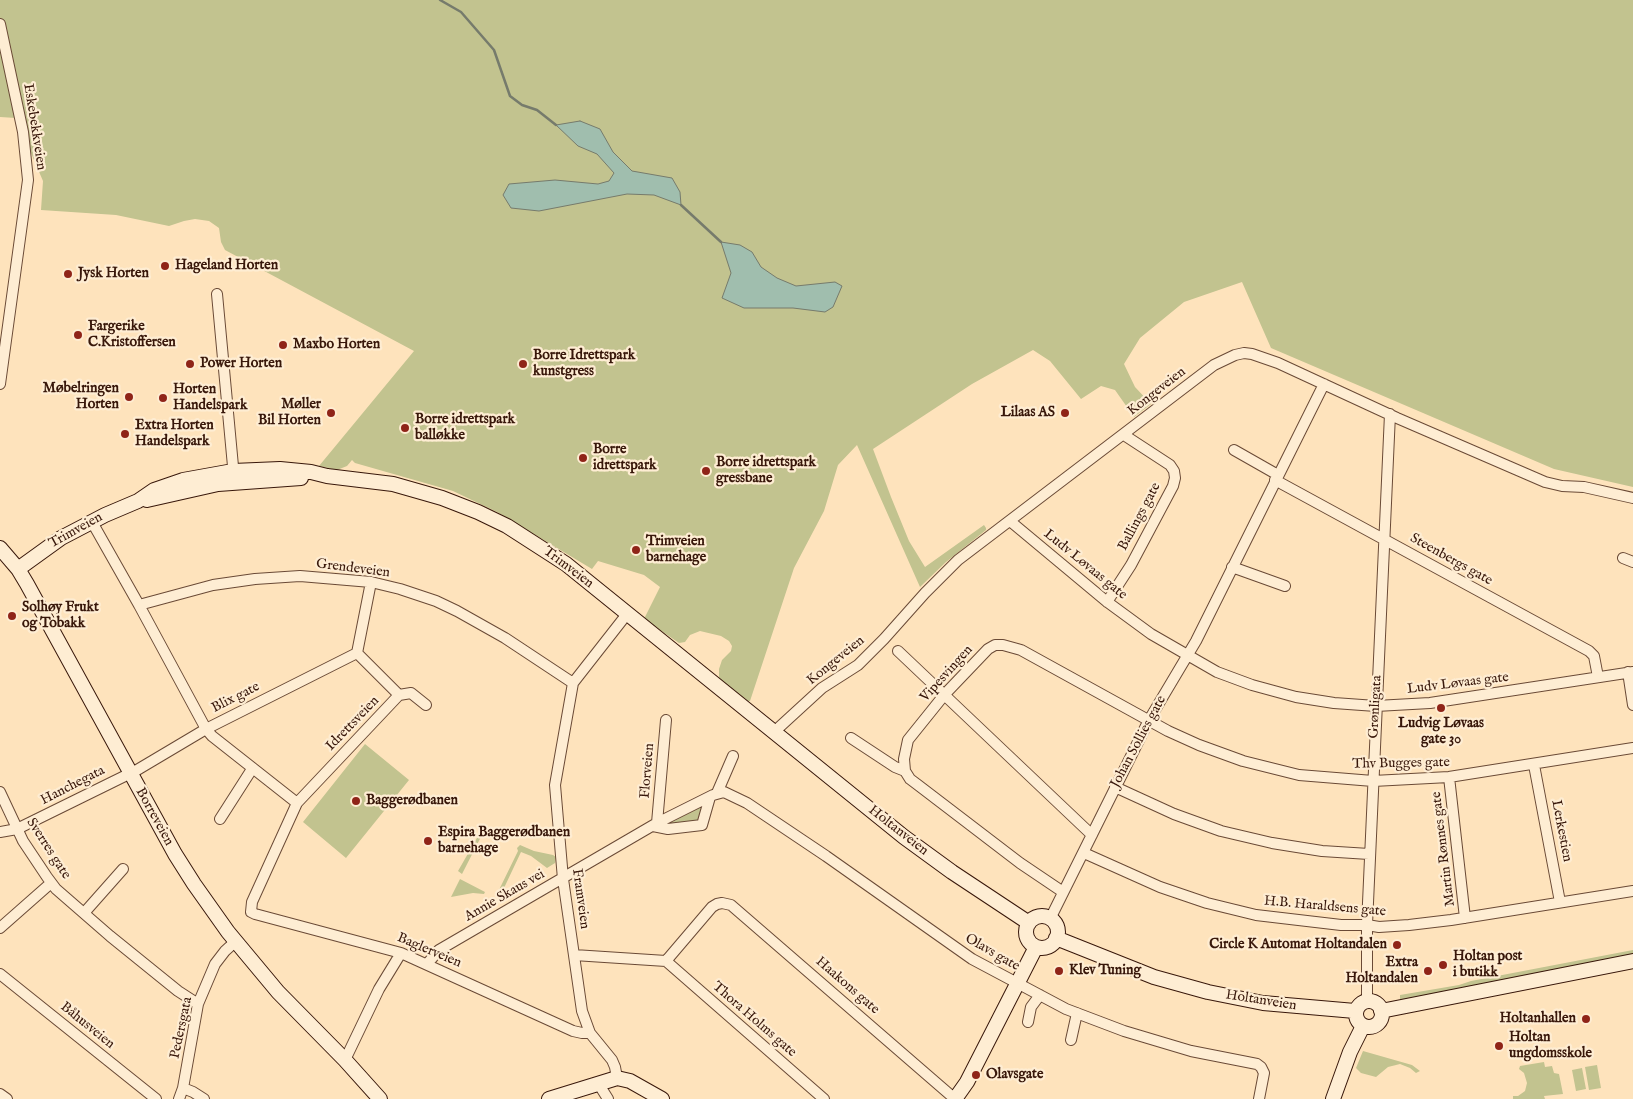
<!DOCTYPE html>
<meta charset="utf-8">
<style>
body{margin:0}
canvas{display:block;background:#fee3bc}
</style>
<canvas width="1633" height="1099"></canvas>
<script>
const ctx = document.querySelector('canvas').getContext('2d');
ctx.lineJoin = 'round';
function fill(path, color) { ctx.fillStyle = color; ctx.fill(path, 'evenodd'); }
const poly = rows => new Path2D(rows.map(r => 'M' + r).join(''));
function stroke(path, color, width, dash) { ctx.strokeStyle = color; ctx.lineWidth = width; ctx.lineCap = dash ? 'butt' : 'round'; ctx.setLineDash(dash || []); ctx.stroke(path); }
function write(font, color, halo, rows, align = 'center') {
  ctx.font = font + ' "IM FELL English",serif'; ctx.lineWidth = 4.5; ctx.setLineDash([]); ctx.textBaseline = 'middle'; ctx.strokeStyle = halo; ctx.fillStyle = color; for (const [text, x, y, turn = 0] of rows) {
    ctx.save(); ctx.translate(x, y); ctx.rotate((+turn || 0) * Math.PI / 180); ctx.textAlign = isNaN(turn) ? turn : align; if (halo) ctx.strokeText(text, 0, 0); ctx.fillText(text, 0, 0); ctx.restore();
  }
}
fill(poly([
 [0,0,1633,0,1633,487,1554,469,1271,348,1242,282,1184,302,1140,338,1124,364,1135,387,1151,404,1134,417,1115,390,1101,386,1081,399,1050,361,1033,350,972,384,873,449,891,497,909,541,925,567,984,525,986,528,986,530,946,562,920,587,857,445,838,465,824,511,794,568,750,701,747,701,723,684,719,678,719,669,722,660,731,651,732,646,729,641,721,636,700,631,690,635,685,642,679,643,644,619,660,587,644,575,598,561,592,569,497,512,453,491,355,463,352,460,347,466,337,470,319,466,414,351,225,250,221,242,219,228,209,221,195,219,184,221,169,226,116,215,41,210,43,181,16,118,0,117],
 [365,744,409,780,346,858,303,822],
 [699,808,702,808,701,816,696,822,668,824],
 [485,824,487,825,462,874,458,871],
 [520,845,534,851,553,855,556,857,555,863,547,868,531,856,521,852,504,888,509,891,504,895,498,892,518,851,517,848],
 [460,879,485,892,484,894,473,893,451,897],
 [1633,950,1633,957,1400,1002,1400,995,1459,985,1471,981],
 [1363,1051,1412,1065,1420,1071,1416,1073,1410,1068,1400,1064,1388,1067,1376,1077,1361,1073,1356,1068],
 [1544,1062,1545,1067,1552,1066,1554,1073,1559,1074,1563,1094,1544,1096,1545,1099,1513,1099,1513,1096,1518,1096,1525,1091,1527,1083,1524,1073,1519,1069,1520,1066],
 [1597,1065,1601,1088,1589,1090,1585,1067],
 [1582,1068,1586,1089,1576,1091,1572,1070]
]), '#c2c38f');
const water = poly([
 [580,121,600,129,613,152,632,171,672,178,680,192,681,205,654,195,627,194,539,211,511,208,503,195,509,184,555,180,598,184,609,181,614,173,597,154,578,146,556,125,580,121],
 [721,242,740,245,752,252,761,267,777,278,796,286,835,282,842,286,833,307,825,312,793,308,744,308,722,298,731,273,721,242]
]);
fill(water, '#a0beae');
stroke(water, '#767b6c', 1);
stroke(poly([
 [440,0,461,12,494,50,510,96,522,105,537,110,556,125],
 [681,205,721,242]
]), '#767b6c', 2.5);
const minor = poly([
 [0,24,23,132,28,180,0,384],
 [217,294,234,477],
 [1234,450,1278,475],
 [1275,480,1589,651,1594,656,1598,677],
 [1010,521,1106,601,1151,634,1217,672,1252,685,1296,697,1334,703,1376,706,1430,703,1633,672],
 [92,522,139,605,213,585,255,579,300,576,371,582,400,589,436,601,457,611,505,638,573,683],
 [1623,558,1633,562],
 [1232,567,1285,586],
 [1107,602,1131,565,1173,486,1175,478,1174,471,1170,465,1124,435],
 [139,605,206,729,212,736,297,803],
 [898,651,1092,835],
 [357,653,371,582],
 [357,653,399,695],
 [1628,672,1633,705],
 [399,695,297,803,252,902,251,912,255,914,401,953,573,1031,582,1033,590,1033],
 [399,695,411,693,426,705],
 [774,732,822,688,858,665,884,639,925,593,958,560,1214,365,1235,355,1244,353,1252,354,1278,363,1397,418,1545,482,1562,486,1584,487,1633,498],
 [851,738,895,767,905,771],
 [1534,765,1560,902],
 [1449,777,1465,918],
 [1115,787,1174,814,1221,831,1272,843,1322,851,1369,854],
 [0,792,23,841,47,877,56,889,110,936,178,991,198,1004],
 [717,793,733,756],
 [220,819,252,769],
 [657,823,666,720],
 [653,826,668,829,702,825,710,797],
 [0,832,17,829,137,770,206,729,357,653],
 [1084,853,1160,887,1207,903,1256,915,1341,925,1367,925,1379,927,1409,925,1451,920,1633,891],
 [1063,892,1020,863,918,785,910,779,905,771,904,759,908,740,945,694,988,649,995,645,1003,645,1021,650,1168,731,1199,745,1243,761,1299,775,1373,781,1449,777,1633,748],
 [84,913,123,869],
 [1050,919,1149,720,1196,641,1324,384],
 [0,928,51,883],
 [574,955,666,961,712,907,717,904,722,903,731,905,955,1099],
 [666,961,824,1099],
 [427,964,439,950,657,823,713,795,724,792,747,803,826,856,972,959,1066,1009,1124,1031,1191,1051,1257,1064,1261,1067,1264,1073,1259,1099],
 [0,974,156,1099],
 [1367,1000,1367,925,1390,414],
 [1028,1022,1031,1007,1040,995],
 [1071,1040,1077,1013],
 [345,1060,379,989,401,953],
 [617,1078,615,1067,612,1060,590,1033,582,1011,563,879,555,785,573,683,627,614],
 [598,1083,608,1099],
 [183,1088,193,1092,204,1099],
 [0,1094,7,1099],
 [179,1099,183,1088,198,1004,215,964,225,951,236,941]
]);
const secondary = poly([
 [147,500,218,484,301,478],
 [0,548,18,569,27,584,175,854,194,884,228,932,278,992,345,1060,380,1099],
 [18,569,61,538,105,515,138,501,154,490,183,480,233,471,280,469,311,472,327,476,393,484,442,498,478,512,507,526,566,564,904,837,952,872,1029,923],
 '1026 932a16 16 0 1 1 32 0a16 16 0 1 1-32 0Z',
 [1056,938,1154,977,1208,992,1263,1003,1355,1011],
 '1356 1014a13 13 0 1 1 26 0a13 13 0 1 1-26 0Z',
 [1381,1011,1633,961],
 [549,1099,617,1078,630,1081,662,1099],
 [955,1099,967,1082,1036,947],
 [1333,1099,1350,1052,1363,1026]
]);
stroke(minor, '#6a4a36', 12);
stroke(secondary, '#38170a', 16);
stroke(minor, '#feedd3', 10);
stroke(secondary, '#feedd3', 14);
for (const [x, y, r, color] of [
 [165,266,5,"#8f2418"],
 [68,274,5,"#8f2418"],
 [78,335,5,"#8f2418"],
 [283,345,5,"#8f2418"],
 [190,364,5,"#8f2418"],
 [523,364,5,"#8f2418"],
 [129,397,5,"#8f2418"],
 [163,398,5,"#8f2418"],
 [331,413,5,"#8f2418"],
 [1065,413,5,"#8f2418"],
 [405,428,5,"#8f2418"],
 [125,434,5,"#8f2418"],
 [583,458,5,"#8f2418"],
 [706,471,5,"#8f2418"],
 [636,550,5,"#8f2418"],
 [12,616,5,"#8f2418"],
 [1441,708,5,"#8f2418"],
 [356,801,5,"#8f2418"],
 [428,841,5,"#8f2418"],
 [1397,945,5,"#8f2418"],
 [1443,965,5,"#8f2418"],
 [1059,971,5,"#8f2418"],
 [1428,971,5,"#8f2418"],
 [1586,1019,5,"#8f2418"],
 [1499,1046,5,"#8f2418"],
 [976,1075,5,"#8f2418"]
]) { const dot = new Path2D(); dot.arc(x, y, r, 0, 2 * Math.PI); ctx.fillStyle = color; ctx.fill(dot); stroke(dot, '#feedd3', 2); }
write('14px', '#38170a', '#feedd3', [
 ["Eskebekkveien",34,127,81],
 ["Kongeveien",1157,392,-38],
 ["Ballings gate",1140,517,-62],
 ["Trimveien",76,531,-29],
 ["Steenbergs gate",1451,560,29],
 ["Ludv Løvaas gate",1085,565,39],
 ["Trimveien",568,568,37],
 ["Grendeveien",353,569,7],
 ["Kongeveien",836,661,-39],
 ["Vipesvingen",947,674,-48],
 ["Ludv Løvaas gate",1458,684,-7],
 ["Blix gate",236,698,-27],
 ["Grønligata",1376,707,-87],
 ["Idrettsveien",353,724,-46],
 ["Johan Sollies gate",1139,742,-62],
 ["Thv Bugges gate",1401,764,-1],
 ["Florveien",648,771,-85],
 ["Hanchegata",73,786,-27],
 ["Borreveien",154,817,61],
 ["Holtanveien",898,831,38],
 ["Lerkestien",1561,831,79],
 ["Sverres gate",48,849,57],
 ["Martin Rønnes gate",1444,849,-97],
 ["Annie Skaus vei",505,896,-30],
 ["Framveien",580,899,82],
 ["H.B. Haraldsens gate",1325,907,5],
 ["Baglerveien",429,951,23],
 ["Olavs gate",992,953,30],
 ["Haakons gate",847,986,41],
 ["Holtanveien",1261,1001,9],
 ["Thora Holms gate",754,1020,41],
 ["Båhusveien",87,1026,39],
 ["Pedersgata",182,1028,-78]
]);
write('bold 14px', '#38170a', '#feedd3', [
 ["Hageland Horten",175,266],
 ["Jysk Horten",78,274],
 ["Fargerike",88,327],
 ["C.Kristoffersen",88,343],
 ["Maxbo Horten",293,345],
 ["Borre Idrettspark",533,356],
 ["kunstgress",533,372],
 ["Power Horten",200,364],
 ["Møbelringen",119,389,"right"],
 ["Horten",119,405,"right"],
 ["Horten",173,390],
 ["Handelspark",173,406],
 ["Møller",321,405,"right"],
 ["Bil Horten",321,421,"right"],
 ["Lilaas AS",1055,413,"right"],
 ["Borre idrettspark",415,420],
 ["balløkke",415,436],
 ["Extra Horten",135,426],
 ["Handelspark",135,442],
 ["Borre",593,450],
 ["idrettspark",593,466],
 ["Borre idrettspark",716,463],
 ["gressbane",716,479],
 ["Trimveien",646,542],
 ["barnehage",646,558],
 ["Solhøy Frukt",22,608],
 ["og Tobakk",22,624],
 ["Ludvig Løvaas",1441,724,"center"],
 ["gate 30",1441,740,"center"],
 ["Baggerødbanen",366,801],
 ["Espira Baggerødbanen",438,833],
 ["barnehage",438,849],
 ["Circle K Automat Holtandalen",1387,945,"right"],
 ["Holtan post",1453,957],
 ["i butikk",1453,973],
 ["Extra",1418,963,"right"],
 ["Holtandalen",1418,979,"right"],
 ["Klev Tuning",1069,971],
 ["Holtanhallen",1576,1019,"right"],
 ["Holtan",1509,1038],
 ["ungdomsskole",1509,1054],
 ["Olavsgate",986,1075]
], 'left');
</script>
